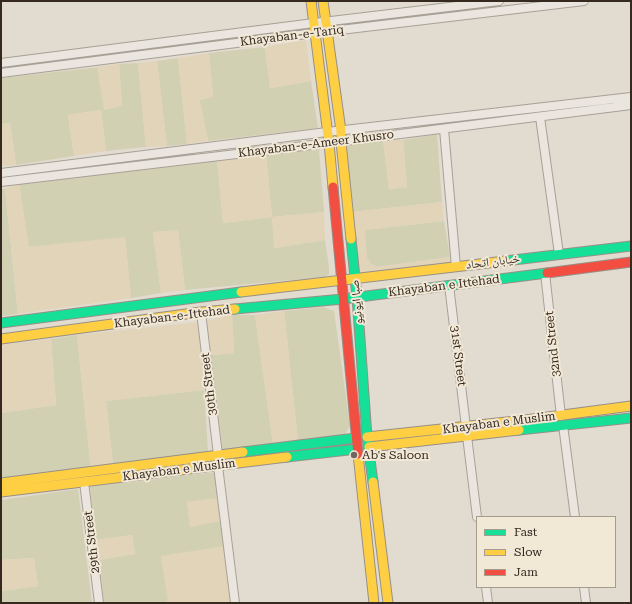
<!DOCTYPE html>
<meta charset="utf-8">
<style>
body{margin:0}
#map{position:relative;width:632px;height:604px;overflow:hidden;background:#e2dbcf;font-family:"Roboto Serif",serif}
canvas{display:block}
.frame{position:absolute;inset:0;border:2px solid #352920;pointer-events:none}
.legend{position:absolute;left:476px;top:516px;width:140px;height:72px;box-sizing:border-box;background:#f2e8d6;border:1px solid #a69c8d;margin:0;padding:5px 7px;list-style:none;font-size:12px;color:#352920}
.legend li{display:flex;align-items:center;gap:8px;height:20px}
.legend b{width:20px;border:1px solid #a69c8d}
</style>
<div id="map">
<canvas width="632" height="604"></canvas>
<div class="frame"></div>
<ul class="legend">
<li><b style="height:5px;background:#16e098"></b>Fast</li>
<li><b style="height:5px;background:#ffcf43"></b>Slow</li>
<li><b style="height:5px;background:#f24e42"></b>Jam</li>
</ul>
</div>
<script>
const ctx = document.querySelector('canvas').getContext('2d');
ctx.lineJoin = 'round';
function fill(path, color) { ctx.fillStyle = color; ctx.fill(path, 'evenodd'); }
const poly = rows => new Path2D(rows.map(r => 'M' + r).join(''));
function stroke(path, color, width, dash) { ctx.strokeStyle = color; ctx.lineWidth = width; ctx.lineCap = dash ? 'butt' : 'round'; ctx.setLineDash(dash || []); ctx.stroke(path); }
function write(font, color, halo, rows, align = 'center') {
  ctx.font = font + ' "Roboto Serif","Noto Naskh Arabic",serif'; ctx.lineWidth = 4; ctx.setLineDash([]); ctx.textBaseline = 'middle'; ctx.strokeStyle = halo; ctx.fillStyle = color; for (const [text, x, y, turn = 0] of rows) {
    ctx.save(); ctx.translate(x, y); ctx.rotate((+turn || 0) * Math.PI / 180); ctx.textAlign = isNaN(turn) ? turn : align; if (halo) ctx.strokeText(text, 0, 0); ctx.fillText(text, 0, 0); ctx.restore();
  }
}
fill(poly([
 [265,47,270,88,311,81,318,128,208,141,199,99,213,96,209,53],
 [178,58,187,144,167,146,157,61],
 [138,63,146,147,106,151,101,110,68,115,74,156,16,165,10,123,1,124,1,78,100,67,122,106,119,64],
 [437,134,442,202,352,212,346,144,383,140,389,189,407,187,403,140],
 [319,150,324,212,272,217,275,248,325,240,329,267,329,274,325,277,185,290,178,231,153,232,161,293,131,298,125,238,28,247,19,183,217,160,223,223,272,217,266,154],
 [1,189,5,189,18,314,1,316],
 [444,221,450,257,378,267,371,264,367,258,364,230],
 [323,307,334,311,350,426,344,436,298,441,284,311],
 [232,315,255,315,273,444,223,452,211,355,234,353],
 [77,335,91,470,1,479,1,413,56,405,51,339],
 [204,390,208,453,113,465,106,401],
 [216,472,220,498,187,502,190,526,220,521,225,546,167,601,168,603,104,603,99,560,135,554,132,535,96,540,90,487],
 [78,489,92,603,1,603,1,591,38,586,34,558,1,560,1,500]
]), '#d2d0b3');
fill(poly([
 [306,40,311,81,270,88,265,47],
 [209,53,213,97,200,100,208,141,187,144,178,58],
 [157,61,167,146,146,147,138,63],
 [119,64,122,106,104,110,97,67],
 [101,110,106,151,74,156,68,115],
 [10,123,16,165,1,166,1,124],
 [383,140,403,140,407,187,389,189],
 [266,154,272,217,324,212,325,240,274,248,272,217,223,223,217,160],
 [19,183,29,247,125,237,131,298,18,314,5,189],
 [442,202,444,221,365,230,367,258,371,264,378,267,450,257,451,263,359,274,352,212],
 [178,230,185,290,161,293,153,232],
 [284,311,298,441,273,444,255,315],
 [232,315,234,353,211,355,205,321],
 [199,322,204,390,106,401,113,465,91,470,77,335],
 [51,339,56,405,1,413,1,345],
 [220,498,220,521,190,527,187,502],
 [132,535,135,554,99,560,96,540],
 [225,546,232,603,168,603,161,556],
 [34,558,38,586,1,591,1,560]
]), '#e2d4b9');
const street = poly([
 [1,63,314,23,499,1],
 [1,73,315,33,584,1],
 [540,117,559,254],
 [444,129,456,267],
 [1,173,327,132,631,97],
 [1,182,329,143,631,105],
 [545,273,561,416],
 [449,285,466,427],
 [201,312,218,455],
 [563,425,575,517],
 [467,436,477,517],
 [218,466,235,603],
 [84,482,99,603],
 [486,587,488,603],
 [584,587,586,603]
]);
const fast = poly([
 [351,239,357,297,367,437,373,482],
 [505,261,631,246],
 [235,309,343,299,547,273],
 [1,323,241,292],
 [519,430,631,418],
 [243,452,356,438],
 [287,457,357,449]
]);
const slow = poly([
 [311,1,329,143,333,187],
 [323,1,341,131,341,142,351,239],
 [241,292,505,261],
 [1,339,201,312,235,309],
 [367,437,525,420,631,406],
 [369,447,519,430],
 [358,454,374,603],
 [373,482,388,603],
 [1,483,243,452],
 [1,492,287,457]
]);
const jam = poly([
 [333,187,358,454],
 [547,273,631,262]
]);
stroke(street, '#a7a097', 10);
stroke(fast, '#979088', 11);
stroke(slow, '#979088', 11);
stroke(jam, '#979088', 11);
stroke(street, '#eae6df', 8);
stroke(fast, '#16e098', 9);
stroke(slow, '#ffcf43', 9);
stroke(jam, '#f24e42', 9);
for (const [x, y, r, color] of [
 [354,455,4,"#72675d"]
]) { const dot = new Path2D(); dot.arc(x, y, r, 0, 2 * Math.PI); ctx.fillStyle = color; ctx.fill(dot); stroke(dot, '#f2e8d6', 1.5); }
write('12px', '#352920', '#f2e8d6', [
 ["Khayaban-e-Tariq",292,36,-7],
 ["Khayaban-e-Ameer Khusro",316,144,-7],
 ["خیابان اتحاد",493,262,-7],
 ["Khayaban e Ittehad",444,286,-7],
 ["صبا ایونیو",357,302,-95],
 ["Khayaban-e-Ittehad",172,317,-7],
 ["32nd Street",553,344,-96],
 ["31st Street",458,356,83],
 ["30th Street",209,384,-97],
 ["Khayaban e Muslim",499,423,-7],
 ["Khayaban e Muslim",179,470,-7],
 ["29th Street",92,542,-97]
]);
write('12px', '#352920', '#f2e8d6', [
 ["Ab's Saloon",362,455]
], 'left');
</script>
